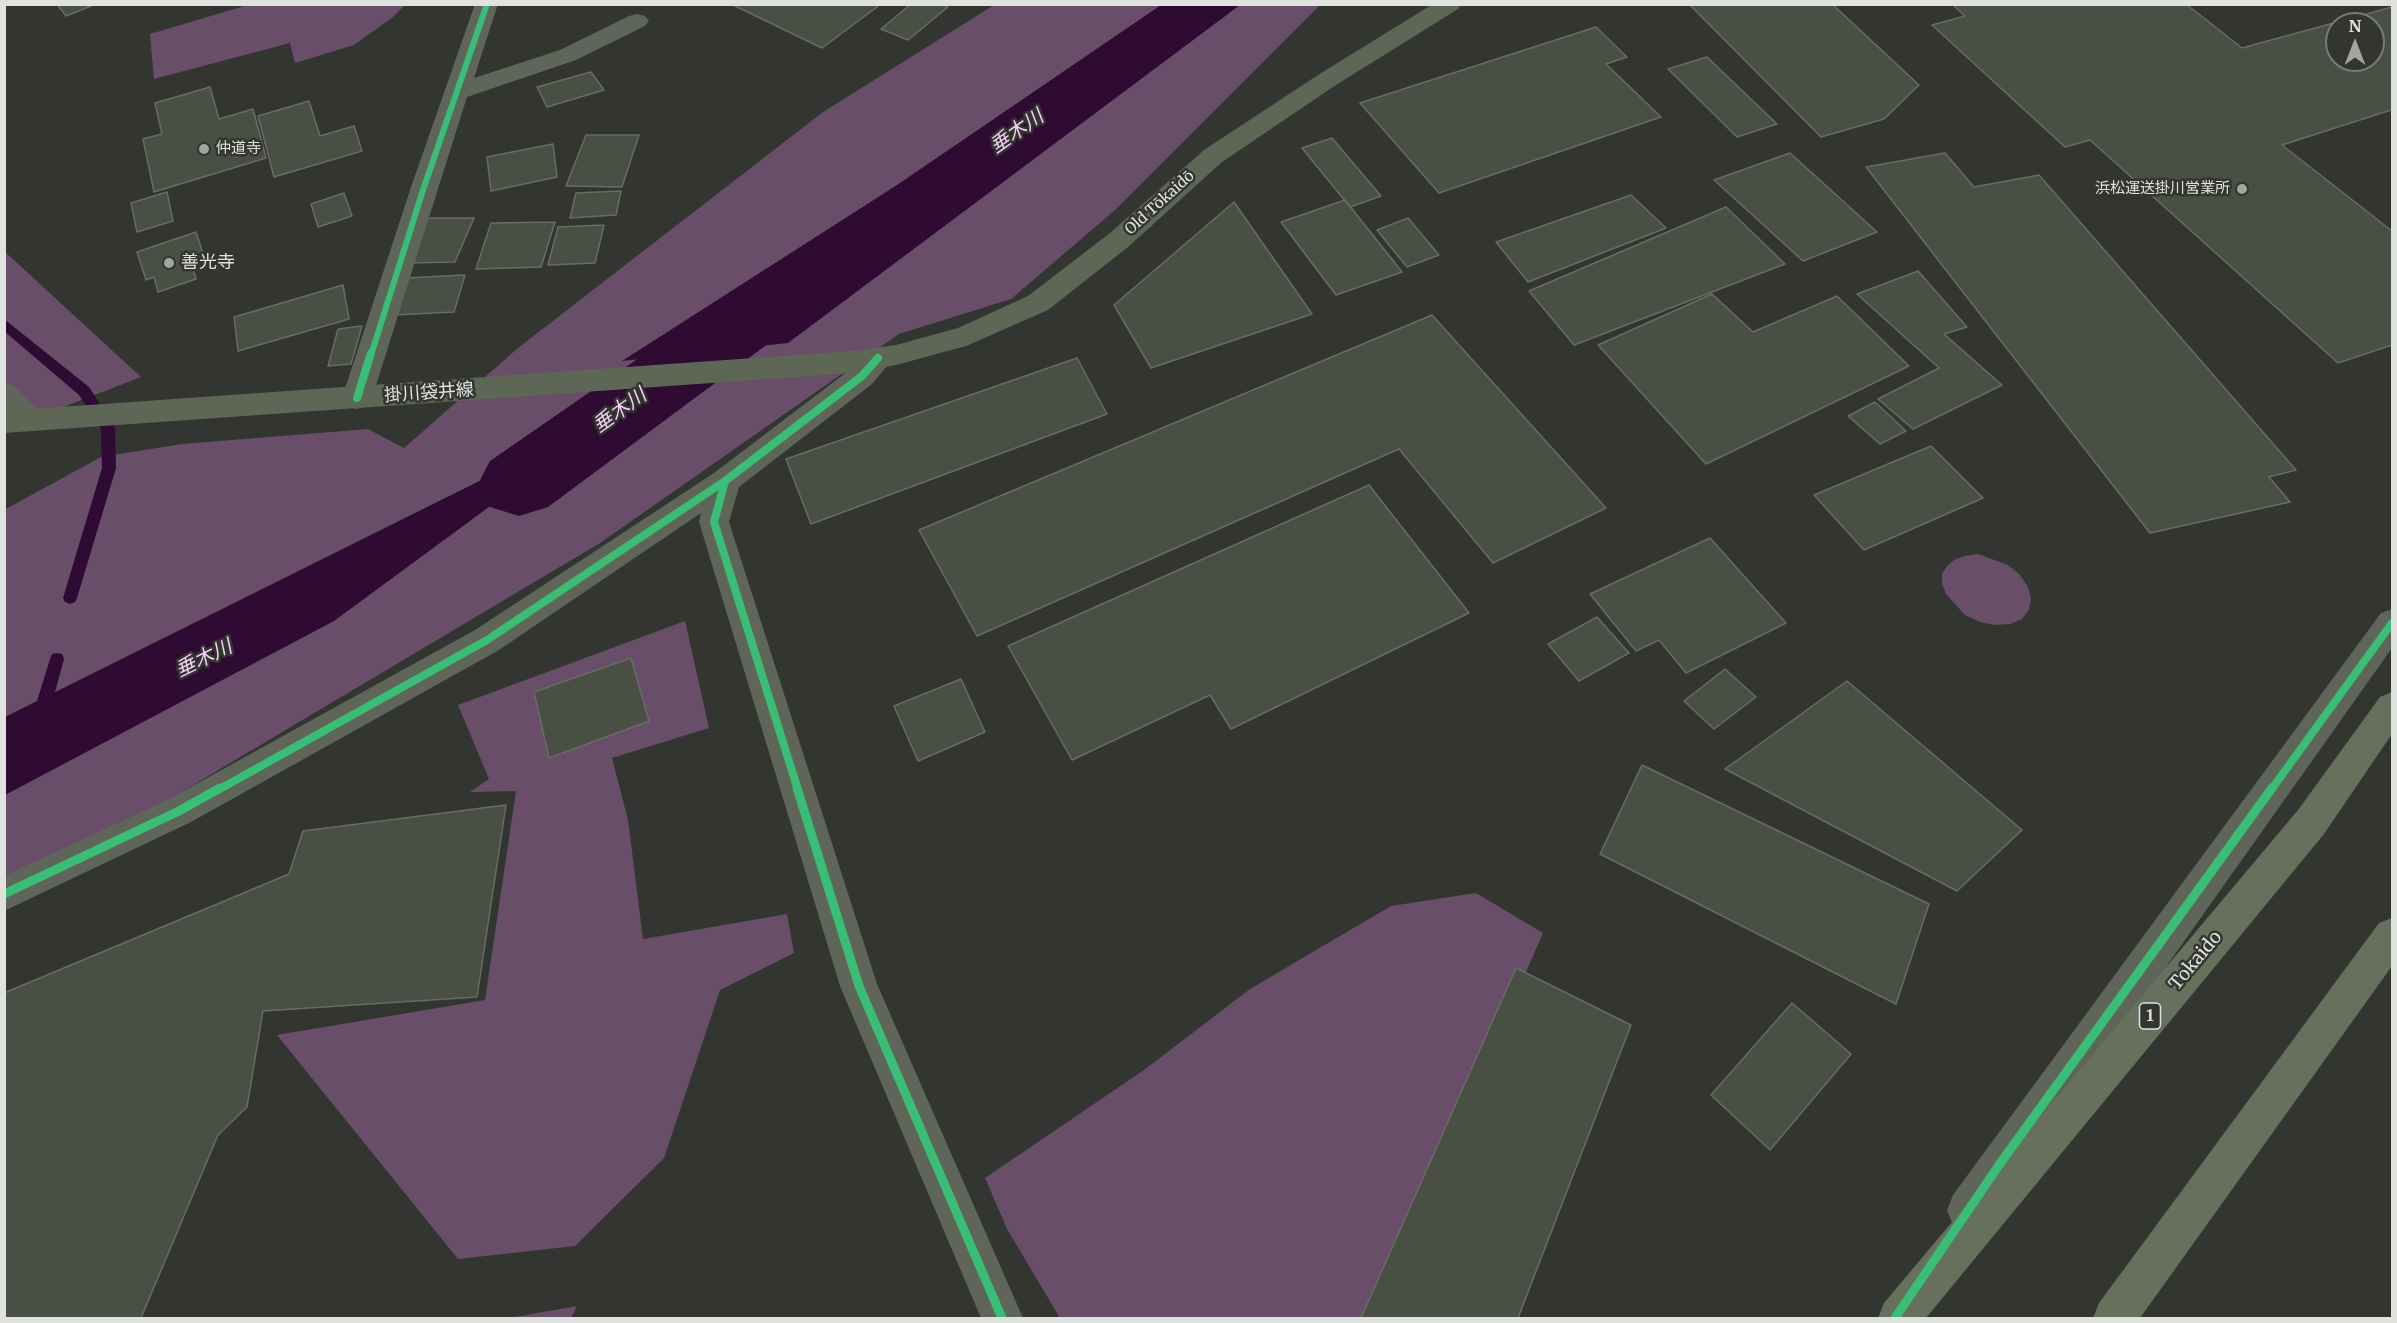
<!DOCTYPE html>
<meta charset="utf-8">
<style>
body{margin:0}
#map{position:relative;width:2397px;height:1323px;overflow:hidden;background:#333531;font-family:Merriweather,serif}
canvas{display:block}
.frame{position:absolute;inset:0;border:6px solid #e0e2de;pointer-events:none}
.north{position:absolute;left:2325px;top:12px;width:60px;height:60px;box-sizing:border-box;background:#333630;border:2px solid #787b76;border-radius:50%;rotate:0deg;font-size:16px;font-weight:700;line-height:24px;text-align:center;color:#e0e2de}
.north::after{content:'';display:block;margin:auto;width:21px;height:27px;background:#a3a5a1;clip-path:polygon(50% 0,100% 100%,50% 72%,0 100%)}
</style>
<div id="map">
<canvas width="2397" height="1323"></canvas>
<div class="frame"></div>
<div class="north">N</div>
</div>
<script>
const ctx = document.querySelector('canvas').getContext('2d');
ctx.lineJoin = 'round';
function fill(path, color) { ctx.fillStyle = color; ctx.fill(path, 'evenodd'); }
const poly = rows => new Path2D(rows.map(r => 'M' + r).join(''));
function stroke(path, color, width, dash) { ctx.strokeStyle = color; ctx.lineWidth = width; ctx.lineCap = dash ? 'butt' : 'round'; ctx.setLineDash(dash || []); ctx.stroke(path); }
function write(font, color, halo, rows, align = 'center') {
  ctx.font = font + ' Merriweather,"Noto Sans JP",serif'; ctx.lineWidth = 5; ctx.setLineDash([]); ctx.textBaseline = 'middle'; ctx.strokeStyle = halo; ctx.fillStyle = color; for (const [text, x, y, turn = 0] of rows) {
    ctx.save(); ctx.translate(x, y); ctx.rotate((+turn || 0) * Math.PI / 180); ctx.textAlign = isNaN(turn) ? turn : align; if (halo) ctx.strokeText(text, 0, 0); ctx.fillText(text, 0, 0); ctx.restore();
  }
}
fill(poly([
 [251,4,405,4,405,5,393,17,354,45,295,63,290,43,154,79,150,34],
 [994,5,1320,5,1115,210,1011,299,899,334,600,543,5,897,4,510,101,457,182,444,368,429,404,448,518,348,823,112],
 [4,251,141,377,30,420,5,393],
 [1978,554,2008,565,2020,575,2028,587,2031,599,2029,610,2022,619,2010,624,1995,625,1980,622,1965,615,1946,594,1942,584,1942,574,1947,566,1954,560,1964,556],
 [685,621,709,728,612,758,628,820,643,939,787,914,794,953,720,990,664,1158,575,1246,458,1259,277,1035,485,1000,516,791,470,792,489,779,458,705],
 [1476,893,1543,933,1375,1318,1060,1318,1007,1229,985,1178,1144,1070,1250,989,1391,906],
 [577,1306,571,1318,509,1318]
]), '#694e6a');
fill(poly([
 [1161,5,1240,5,788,343,622,361,897,185],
 [618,412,334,621,5,795,5,717]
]), '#2f0a33');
fill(poly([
 [4,319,89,387,115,428,116,468,77,598,75,602,70,604,65,602,63,598,102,468,101,429,79,395,4,331,4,319],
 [57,653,62,654,64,659,49,714,46,719,41,721,36,719,33,714,50,659,52,654,57,653]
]), '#2f0a33');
fill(poly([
 [801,256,827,264,838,282,827,300,548,507,519,516,490,507,478,484,490,461,775,264,801,256]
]), '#2f0a33');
const building = poly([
 [57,4,96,4,66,16,57,4],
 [731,4,881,4,822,48,731,4],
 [911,4,941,4,948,7,908,40,881,29,911,4],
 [1689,4,1832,4,1919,85,1884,119,1821,137,1689,4],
 [1952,4,2186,4,2242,48,2392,7,2392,111,2391,110,2282,145,2392,231,2392,345,2338,363,2090,140,2065,147,1932,25,1965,16,1952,4],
 [2337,24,2373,24,2373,60,2337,60,2337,24],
 [1596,27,1627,57,1606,64,1661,117,1439,193,1360,103,1596,27],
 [1707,57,1777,124,1737,137,1668,69,1707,57],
 [591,72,604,90,547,107,537,87,591,72],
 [210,87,219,119,253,109,266,158,154,192,143,139,162,134,155,103,210,87],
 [309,101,320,136,354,126,362,151,274,177,258,116,309,101],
 [586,135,639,135,622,187,566,186,586,135],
 [1332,138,1381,196,1350,207,1302,148,1332,138],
 [553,144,557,177,491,191,487,157,553,144],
 [1790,153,1877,232,1803,261,1714,180,1790,153],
 [1945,153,1974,187,2039,175,2296,470,2269,477,2290,502,2150,533,1866,167,1945,153],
 [621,191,616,215,570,218,576,193,621,191],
 [167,192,173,221,137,232,131,203,167,192],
 [344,193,352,216,318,227,311,204,344,193],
 [1631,195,1666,228,1528,282,1496,242,1631,195],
 [1345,200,1402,272,1336,295,1281,222,1345,200],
 [1234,202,1312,314,1151,368,1114,305,1234,202],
 [1726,207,1785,264,1574,345,1529,291,1726,207],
 [428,218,474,218,455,262,409,263,428,218],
 [1408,218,1439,255,1407,267,1377,230,1408,218],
 [555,222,541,267,476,269,491,223,555,222],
 [604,225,595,263,548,265,558,227,604,225],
 [196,232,205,260,192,265,196,279,158,292,154,277,146,280,137,252,196,232],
 [1918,271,1967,327,1944,334,2002,385,1913,429,1878,399,1939,368,1857,294,1918,271],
 [465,275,454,312,394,315,406,278,465,275],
 [343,285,349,319,238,351,234,317,343,285],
 [1712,294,1753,332,1837,296,1909,366,1706,464,1598,345,1712,294],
 [1432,315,1606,508,1493,563,1399,449,977,636,919,530,1432,315],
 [362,326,351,364,328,366,338,329,362,326],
 [1077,358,1107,414,811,524,786,459,1077,358],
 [1875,402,1906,431,1880,444,1848,416,1875,402],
 [1931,446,1983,498,1864,550,1814,495,1931,446],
 [1369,485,1469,613,1231,729,1210,695,1072,760,1008,646,1369,485],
 [1710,538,1786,623,1686,673,1659,640,1636,651,1590,594,1710,538],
 [1597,617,1629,653,1579,681,1548,644,1597,617],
 [631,658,649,721,549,758,534,692,631,658],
 [1725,669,1756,697,1714,729,1684,701,1725,669],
 [961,679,985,732,918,761,894,706,961,679],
 [1847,681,2022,830,1957,891,1725,769,1847,681],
 [1642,765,1929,904,1896,1004,1600,854,1642,765],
 [506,805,477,997,263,1011,247,1107,218,1135,141,1318,4,1318,4,993,289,874,303,831,506,805],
 [1516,968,1631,1025,1518,1318,1361,1318,1516,968],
 [1792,1003,1851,1054,1770,1150,1711,1095,1792,1003]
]);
fill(building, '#4a4f44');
stroke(building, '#696b67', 1.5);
fill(poly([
 [475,4,498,4,474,78,560,50,629,16,637,14,645,16,649,21,645,26,576,60,467,97,372,398,367,406,357,409,347,406,342,398,410,190,475,4],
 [878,347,888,351,892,358,888,365,872,384,739,487,729,522,877,984,1023,1318,981,1318,840,986,699,522,701,513,499,650,191,822,4,911,4,876,167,800,475,630,714,473,852,368,868,351,878,347],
 [4,383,14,386,40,412,45,420,40,428,30,431,20,428,4,413,4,383],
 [2392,609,2392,648,1983,1225,1968,1231,1953,1225,1947,1210,1953,1195,2381,613,2392,609]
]), '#5f6558');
fill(poly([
 [1433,4,1461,4,1458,9,1336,85,1222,162,1128,247,1048,310,966,346,896,365,853,373,4,433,4,411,853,351,896,345,958,328,1028,296,1110,233,1204,150,1318,75,1433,4]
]), '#5e6756');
fill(poly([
 [2392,692,2392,734,2324,834,1926,1318,1878,1318,1884,1303,2298,810,2380,697,2392,692],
 [2392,918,2392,966,2140,1318,2093,1318,2099,1303,2379,923,2392,918]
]), '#66705c');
stroke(poly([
 [371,355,423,190,487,4]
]), '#3abd76', 6);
stroke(poly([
 [357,398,371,353],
 [218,790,487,640,725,481],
 [798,790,714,522,725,481,862,376,878,358],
 [2271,790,2392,623]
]), '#3abd76', 8);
stroke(poly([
 [797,788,859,986,1002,1318],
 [4,894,179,811,220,788],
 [1895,1318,1999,1165,2272,788]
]), '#3abd76', 9);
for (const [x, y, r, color] of [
 [204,149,6,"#a3a5a1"],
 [2242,189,6,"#a3a5a1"],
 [169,263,6,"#a3a5a1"]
]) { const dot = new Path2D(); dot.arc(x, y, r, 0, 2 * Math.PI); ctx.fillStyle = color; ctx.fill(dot); stroke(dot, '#333630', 2); }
write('15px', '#e0e2de', '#333630', [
 ["仲道寺",216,149],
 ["浜松運送掛川営業所",2230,189,"right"]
], 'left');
write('15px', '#e0e2de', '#333630', [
 ["Old Tōkaidō",1160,203,-42]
]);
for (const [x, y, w] of [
 [2150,1016,21]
]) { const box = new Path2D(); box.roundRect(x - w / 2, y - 13, w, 26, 4.5); ctx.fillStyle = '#333630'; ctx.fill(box); stroke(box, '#e0e2de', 1.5); }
write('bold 16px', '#e0e2de', null, [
 ["1",2150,1016]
]);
write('18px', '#e0e2de', '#333630', [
 ["善光寺",181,263]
], 'left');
write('18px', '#e0e2de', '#333630', [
 ["掛川袋井線",429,393,-4],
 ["Tokaido",2196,961,-50]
]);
write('italic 20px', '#f7cef9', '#333630', [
 ["垂木川",1017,132,-35],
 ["垂木川",620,411,-36],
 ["垂木川",204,659,-26]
]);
</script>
